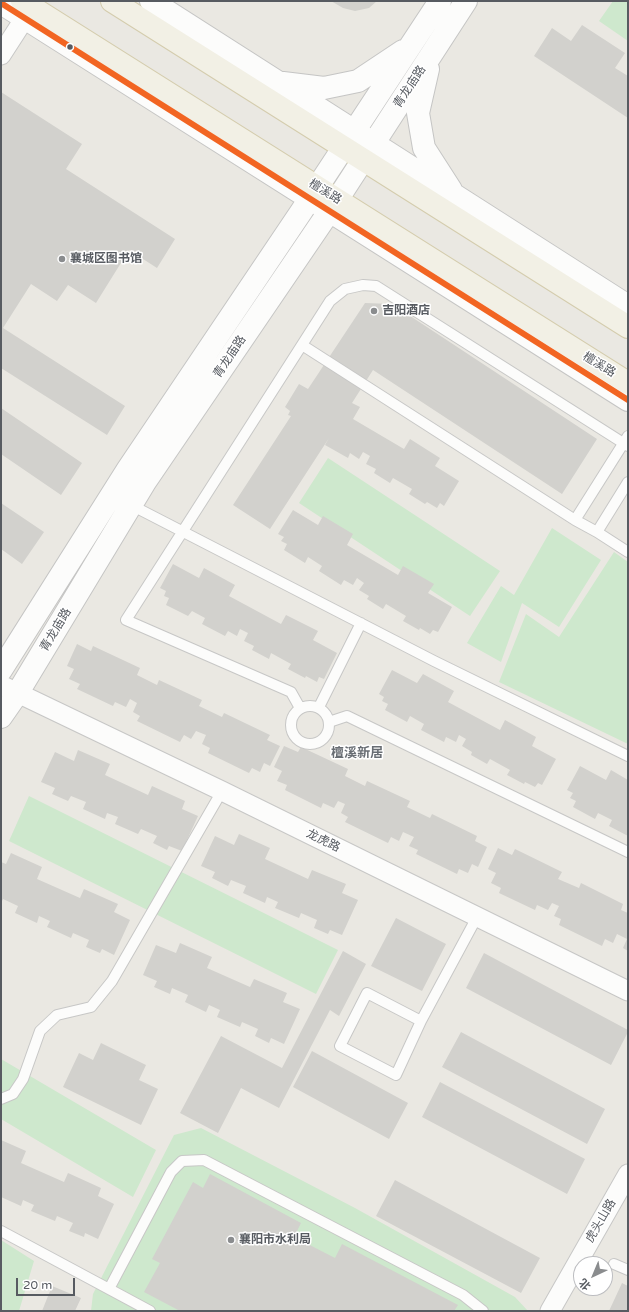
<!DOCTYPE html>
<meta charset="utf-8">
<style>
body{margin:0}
#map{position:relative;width:629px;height:1312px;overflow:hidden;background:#eae8e2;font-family:"Varela Round","Noto Sans SC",sans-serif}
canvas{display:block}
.frame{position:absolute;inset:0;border:2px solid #575b61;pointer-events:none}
.north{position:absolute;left:573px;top:1256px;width:40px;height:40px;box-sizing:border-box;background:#fff;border:1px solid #bcbdc0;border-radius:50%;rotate:224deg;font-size:11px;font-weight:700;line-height:16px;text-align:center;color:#575b61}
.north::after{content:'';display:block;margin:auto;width:14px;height:18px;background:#8a8c8e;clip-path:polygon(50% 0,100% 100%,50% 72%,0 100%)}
.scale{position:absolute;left:16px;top:1278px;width:59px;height:18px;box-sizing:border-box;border:2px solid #575b61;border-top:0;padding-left:5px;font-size:12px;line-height:14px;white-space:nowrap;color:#575b61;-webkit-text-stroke:3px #fff;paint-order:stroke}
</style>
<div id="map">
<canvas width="629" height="1312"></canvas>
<div class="frame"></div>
<div class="north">北</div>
<div class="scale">20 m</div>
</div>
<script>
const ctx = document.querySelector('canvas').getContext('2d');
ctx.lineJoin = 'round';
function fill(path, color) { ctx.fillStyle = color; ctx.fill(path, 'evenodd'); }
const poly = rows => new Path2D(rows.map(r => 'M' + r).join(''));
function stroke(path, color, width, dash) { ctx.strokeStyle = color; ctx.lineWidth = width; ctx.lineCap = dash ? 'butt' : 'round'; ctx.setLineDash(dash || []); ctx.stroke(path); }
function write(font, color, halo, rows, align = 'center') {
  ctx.font = font + ' "Varela Round","Noto Sans SC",sans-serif'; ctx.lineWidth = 3; ctx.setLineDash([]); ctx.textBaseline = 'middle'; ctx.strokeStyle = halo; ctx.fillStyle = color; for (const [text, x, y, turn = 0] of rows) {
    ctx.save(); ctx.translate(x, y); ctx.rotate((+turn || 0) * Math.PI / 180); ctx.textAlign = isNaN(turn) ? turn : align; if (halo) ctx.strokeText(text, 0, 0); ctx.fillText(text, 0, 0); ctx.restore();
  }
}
fill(poly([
 [613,1,628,1,628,41,599,21],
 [328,458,500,571,470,616,299,503],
 [552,528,601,560,559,627,522,603,501,662,467,643,501,586,514,595],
 [614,552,628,562,628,744,499,682,526,614,559,637],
 [29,796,338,950,316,994,9,841],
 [1,1059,156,1150,133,1197,1,1119],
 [201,1128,355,1208,515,1297,528,1311,91,1311,93,1294,174,1135],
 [1,1240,34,1261,19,1311,1,1311]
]), '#cee8cd');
fill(poly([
 [331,1,377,1,369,8,355,11,343,8],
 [582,25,625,53,615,68,628,76,628,118,534,56,552,28,571,41],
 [1,92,82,144,66,169,175,239,157,268,129,250,96,303,68,285,57,301,31,284,3,328,125,406,107,435,1,368],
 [365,303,392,304,597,439,562,494,373,370,352,403,360,407,353,419,404,449,410,439,440,458,435,466,459,481,444,506,440,503,437,508,427,502,425,504,409,494,412,489,393,478,390,483,374,473,376,469,366,464,370,456,363,452,359,459,350,453,348,458,325,445,329,438,270,529,233,505,291,416,288,415,290,411,285,407,299,384,308,389],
 [1,408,82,463,61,495,1,454],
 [1,503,44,532,22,564,1,549],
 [293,510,318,525,323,516,353,534,347,545,398,575,403,566,434,584,428,593,452,607,438,632,433,630,430,634,420,628,419,630,403,621,406,616,386,604,383,609,367,599,369,596,359,590,364,583,357,578,353,585,344,580,341,585,319,571,322,566,308,557,305,563,284,550,287,544,281,541,284,537,278,534],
 [173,564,199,578,204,568,235,585,229,596,281,624,286,615,318,631,313,640,337,653,324,679,319,677,317,682,306,676,305,678,288,669,291,664,271,653,269,659,252,650,254,646,244,641,248,633,240,629,237,636,228,631,225,636,202,624,205,618,192,611,188,616,166,605,169,598,164,596,166,591,160,588],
 [77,644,91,651,93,646,140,668,137,675,157,685,159,680,202,700,199,706,222,717,224,713,270,735,267,740,280,746,270,766,264,763,260,772,252,768,249,773,208,753,210,748,202,744,206,735,196,731,191,739,184,735,180,742,137,721,140,716,133,712,137,703,130,699,126,707,115,702,113,706,77,689,80,684,69,679,74,669,67,666],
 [392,670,417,683,423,674,454,691,448,702,500,730,505,720,536,737,532,746,556,759,542,785,538,783,535,787,525,782,524,784,507,775,510,770,490,759,487,764,471,755,472,752,462,746,466,739,459,735,456,742,446,737,444,742,421,730,424,724,410,716,407,722,385,710,388,704,382,701,384,697,379,694],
 [284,746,298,752,301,747,348,769,345,776,365,786,367,781,410,801,407,807,430,818,432,814,477,836,475,841,487,847,478,867,472,864,468,873,459,869,457,874,416,854,418,850,409,846,414,837,403,832,399,841,391,837,388,843,345,822,348,817,341,813,345,804,338,801,334,808,323,803,321,808,285,790,287,785,277,781,282,771,274,767],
 [78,750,110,764,105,775,148,795,152,786,185,801,182,809,198,816,182,851,169,846,167,850,153,843,157,836,141,829,138,834,115,824,118,817,107,813,105,819,83,809,86,802,71,796,68,801,52,794,55,788,41,782,55,752,74,761],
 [580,766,606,780,611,770,628,780,628,836,609,826,612,820,598,813,595,819,573,807,576,801,570,798,573,793,567,790],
 [239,834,270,848,265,859,308,879,312,870,346,884,342,893,358,900,342,935,330,930,328,934,314,928,317,920,301,913,299,918,275,908,278,902,267,897,265,903,243,893,246,886,231,880,228,886,212,878,215,872,201,866,215,836,234,845],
 [498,848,512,855,515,849,562,872,558,879,579,888,581,883,623,904,621,910,628,913,628,951,623,948,627,939,617,934,613,943,605,939,602,946,559,925,561,919,554,916,559,906,552,903,548,910,537,905,535,910,499,893,501,888,491,883,496,873,488,869],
 [11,853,42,867,37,879,80,898,84,889,118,904,114,912,130,920,114,955,102,949,100,953,86,947,89,940,73,933,71,938,47,927,50,921,39,916,37,923,15,913,18,906,3,899,1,903,1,862,6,864],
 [396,918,446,944,422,991,371,966],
 [180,943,212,957,207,968,250,987,254,979,287,993,283,1002,300,1009,284,1044,271,1038,269,1043,255,1036,258,1029,242,1022,240,1027,217,1017,220,1010,209,1005,206,1012,185,1002,188,995,172,988,170,994,154,987,157,981,143,975,156,945,176,953],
 [343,951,366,964,339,1016,330,1010,279,1108,241,1088,218,1133,180,1113,221,1036,282,1068],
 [484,953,628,1030,628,1032,611,1065,466,988],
 [461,1032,605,1109,587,1144,442,1067],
 [101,1043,146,1065,139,1080,158,1089,141,1125,63,1087,79,1053,93,1060],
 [312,1051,408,1103,389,1139,293,1087],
 [440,1082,585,1159,567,1194,422,1117],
 [1,1140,26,1151,21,1163,64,1182,68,1173,101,1188,98,1196,114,1204,98,1239,85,1233,84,1237,69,1231,73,1223,57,1216,55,1221,31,1211,34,1205,23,1200,21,1206,1,1197],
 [210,1174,301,1223,294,1237,335,1258,342,1244,458,1305,454,1311,180,1311,144,1292,160,1263,152,1259,193,1182,203,1188],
 [395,1180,540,1258,521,1293,376,1216],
 [622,1283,628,1286,628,1311,609,1311],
 [52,1286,81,1298,75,1311,42,1311]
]), '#d2d1cd');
const lane = poly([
 [302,345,575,520,597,532,628,552],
 [131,505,434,661,628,756],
 [575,520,628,436],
 [597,532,628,482],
 '291 725a19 19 0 1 1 38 0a19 19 0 1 1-38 0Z',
 [319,707,361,623],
 [300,708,291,692,126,620,330,301,345,289,363,285,376,286,628,446],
 [329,722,347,716,628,852],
 [421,1021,367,993,340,1046,396,1075,421,1021,477,917],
 [1,1099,13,1094,23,1079,40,1031,57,1015,91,1007,112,981,222,791],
 [1,1231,150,1311],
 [614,1264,628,1270],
 [109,1289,171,1172,182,1161,204,1160,463,1295,483,1311]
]);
const street = poly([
 [1,55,32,7],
 [1,685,222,791,628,991],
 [550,1311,628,1174]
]);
const secondary = poly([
 [151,1,628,306],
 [1,3,628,400],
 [428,69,418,113,424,148,451,190],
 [283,83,324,88,358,81,403,51],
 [1,670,128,469,301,212,440,1],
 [1,717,17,694,145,482,337,200,466,1]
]);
const primary = poly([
 [22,1,628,383],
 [112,1,628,327]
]);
stroke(lane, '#c7c7c6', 12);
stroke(street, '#c7c7c6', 21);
stroke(secondary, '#c5c5c4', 24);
stroke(primary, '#d4ccad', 24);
stroke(lane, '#fcfcfb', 10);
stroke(street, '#fcfcfb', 19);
stroke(secondary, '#fcfcfb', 22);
stroke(primary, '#f2f0e5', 22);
stroke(poly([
 [1,3,628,400]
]), '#f26522', 6);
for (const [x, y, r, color] of [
 [70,47,3.5,"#575b61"],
 [62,259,4,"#8a8c8e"],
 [374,311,4,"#8a8c8e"],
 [231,1240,4,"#8a8c8e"]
]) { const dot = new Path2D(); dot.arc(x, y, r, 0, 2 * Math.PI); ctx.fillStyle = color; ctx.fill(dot); stroke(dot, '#fff', 1.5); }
write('12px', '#575b61', '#fff', [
 ["青龙庙路",410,87,-57],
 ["檀溪路",325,192,32],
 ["青龙庙路",230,357,-56],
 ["檀溪路",599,365,32],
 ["青龙庙路",56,630,-59],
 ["龙虎路",323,841,26],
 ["虎头山路",601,1221,-60]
]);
write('bold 12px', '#575b61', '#fff', [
 ["襄城区图书馆",70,259],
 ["吉阳酒店",382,311],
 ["襄阳市水利局",239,1240]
], 'left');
write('bold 13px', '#686d73', '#fff', [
 ["檀溪新居",357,754]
]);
</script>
